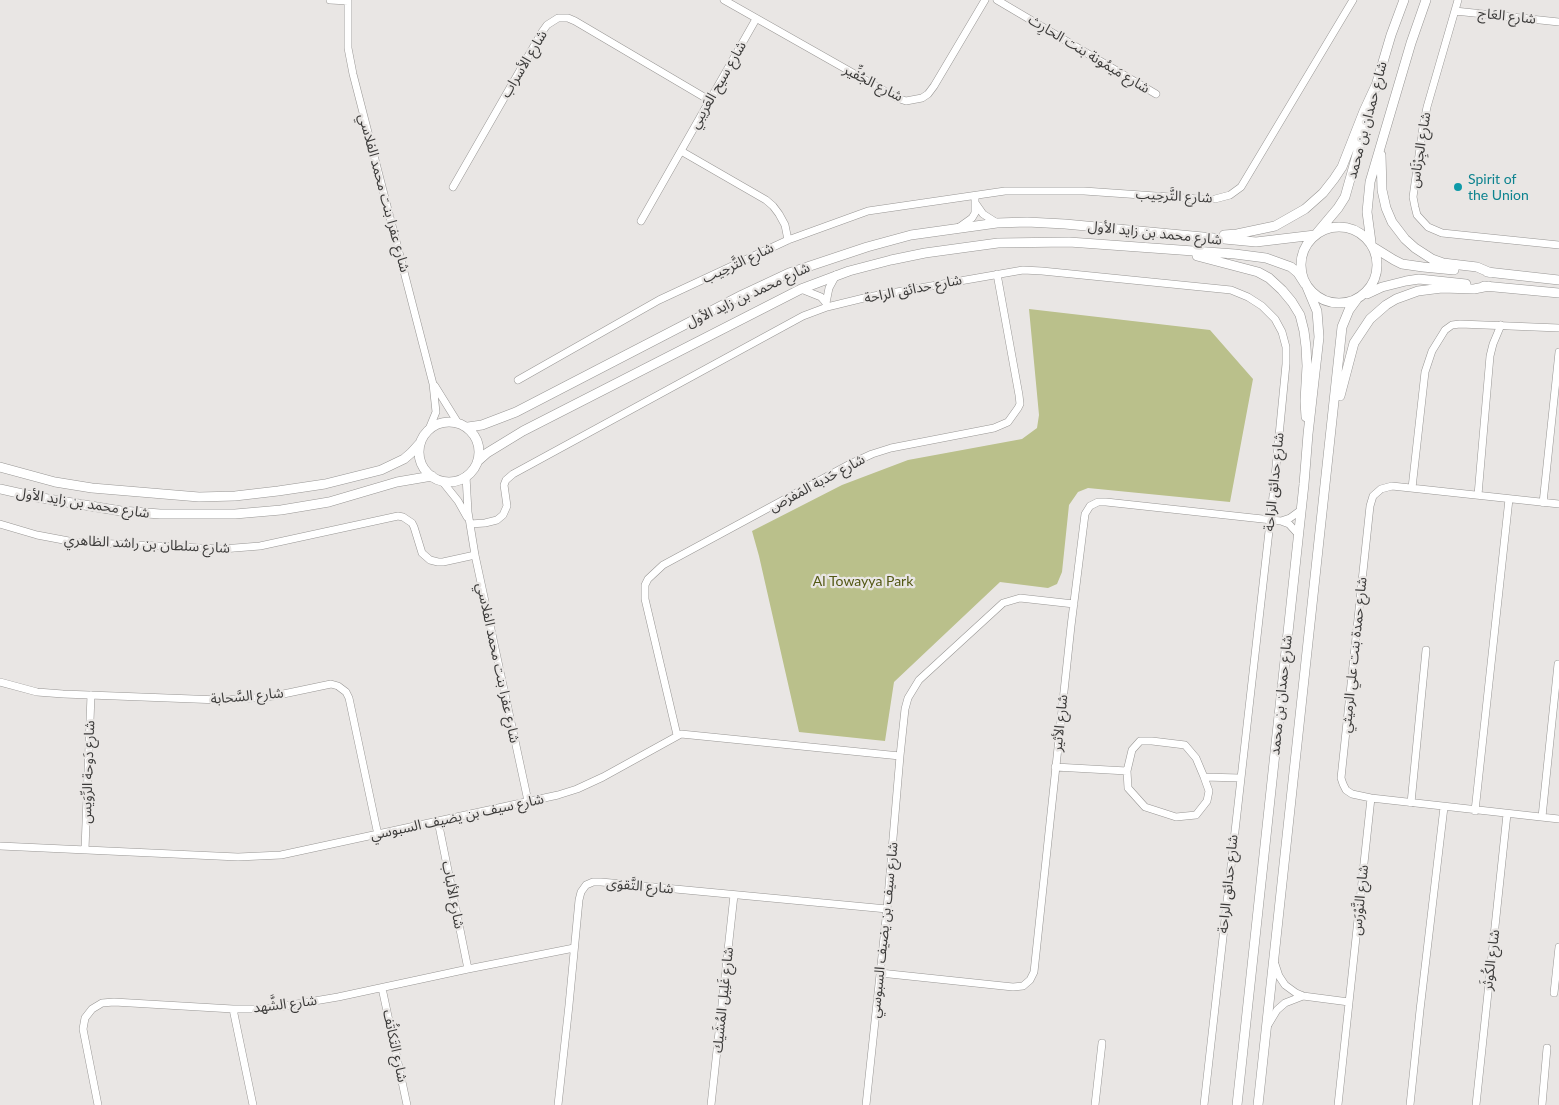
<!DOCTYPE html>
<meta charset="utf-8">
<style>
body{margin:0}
canvas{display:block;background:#e9e6e4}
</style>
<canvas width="1559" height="1105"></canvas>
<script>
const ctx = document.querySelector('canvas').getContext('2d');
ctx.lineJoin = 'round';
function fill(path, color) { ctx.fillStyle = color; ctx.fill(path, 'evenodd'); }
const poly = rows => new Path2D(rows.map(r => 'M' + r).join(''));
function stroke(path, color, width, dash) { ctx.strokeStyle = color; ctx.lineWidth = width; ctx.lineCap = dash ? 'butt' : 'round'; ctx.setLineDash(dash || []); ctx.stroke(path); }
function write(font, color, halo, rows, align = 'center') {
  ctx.font = font + ' Lato,"Noto Sans Arabic",sans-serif'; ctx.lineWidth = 4.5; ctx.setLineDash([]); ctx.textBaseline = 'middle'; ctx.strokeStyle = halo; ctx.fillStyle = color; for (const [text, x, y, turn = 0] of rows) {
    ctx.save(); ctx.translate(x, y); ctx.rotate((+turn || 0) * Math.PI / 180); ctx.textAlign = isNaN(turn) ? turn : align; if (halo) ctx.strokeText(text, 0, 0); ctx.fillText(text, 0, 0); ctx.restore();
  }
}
fill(poly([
 [1029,309,1210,330,1253,379,1230,502,1088,488,1078,492,1069,505,1062,572,1057,584,1048,588,1000,582,894,682,885,741,799,732,759,556,752,531,842,485,908,460,1022,439,1037,428,1039,415]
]), '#bac08b');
const minor = poly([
 [330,0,348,1],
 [348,0,348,48,353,74,433,384,436,412,429,429],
 [724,0,897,98,906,101,922,98,928,94,934,86,985,0],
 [997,0,1156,94],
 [1458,0,1427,107,1423,127,1413,197,1415,207,1417,215,1428,227,1442,233,1559,245],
 [1455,11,1559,22],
 [681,151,766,200,773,206,779,214,785,225,788,240],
 [453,187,542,32,547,25,558,18,568,18,575,21,709,100],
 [976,204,983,214,997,223],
 [641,221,756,19],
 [958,228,972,218,975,213,975,196],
 [801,289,821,297,826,303,827,307],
 [826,303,829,288,836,275],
 [518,380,659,300,788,240,868,211,1005,191,1084,191,1199,199,1215,199,1230,195,1241,187,1353,0],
 [435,386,458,423],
 [466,476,468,512,475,555,528,801],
 [442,481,458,501,467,517],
 [1412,488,1425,372,1432,351,1445,330,1452,325,1460,324,1559,328],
 [1478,495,1490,356,1493,344,1501,325],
 [1543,503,1559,352],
 [1559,504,1392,486,1381,489,1373,496,1370,506,1341,778,1343,784,1346,790,1352,794,1371,798,1559,819],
 [1281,521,1290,518,1301,510],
 [0,524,37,535,74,542,222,549,260,546,398,516,403,517,412,523,414,527,422,553,430,560,438,562,443,562,475,555],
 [470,524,485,523,497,520,503,515,507,506,504,485,506,480,513,474,803,316,827,307,868,297,1023,270,1042,271,1231,290,1248,297,1262,306,1275,319,1282,332,1286,347,1286,364,1274,487,1204,1105],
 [0,682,37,692,63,694,220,700,269,697,331,684,338,686,346,692,349,698,378,835],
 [677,735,645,599,645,585,648,579,663,565,848,465,872,454,891,448,994,428,1008,422,1018,408,1020,404,1019,395,997,274],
 [1055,767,1127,771,1132,750,1140,741,1152,741,1185,745,1196,758,1204,777,1240,778],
 [1127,771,1128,788,1145,807,1176,817,1196,815,1207,801,1209,791,1204,777],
 [1411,803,1426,650],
 [1475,811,1509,499],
 [1542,817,1558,664],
 [438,821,468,969],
 [0,846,238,857,281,855,558,795,577,789,603,777,681,734,900,756],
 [85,849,91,695],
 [1275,964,1279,976,1285,985,1296,993,1303,996,1349,1002],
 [880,973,1013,987,1023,986,1030,980,1034,972,1071,626,1085,514,1090,506,1098,502,1106,502,1281,521,1289,524,1298,534],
 [382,988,407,1105],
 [1554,993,1559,947],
 [233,1009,253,1105],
 [1268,1025,1277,1010,1285,1003,1303,996],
 [98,1105,83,1029,85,1018,92,1009,102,1003,114,1002,233,1009,262,1009,279,1007,338,997,468,969,574,948],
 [558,1105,569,1005,579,900,581,892,586,885,593,882,601,882,887,909],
 [711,1105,734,895],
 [866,1105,887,909,900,756,905,709,908,698,919,680,1003,603,1020,598,1074,604],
 [1095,1105,1102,1043],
 [1338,1105,1371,798],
 [1410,1105,1420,1010,1444,807],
 [1476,1105,1507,814],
 [1542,1105,1547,1048]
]);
const major = poly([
 [1375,89,1391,35,1404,0],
 [1381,155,1382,190,1386,208,1392,222,1405,239,1415,248,1432,259,1443,263,1477,267,1491,273],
 '1301 265a38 38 0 1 1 76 0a38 38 0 1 1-76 0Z',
 [1317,233,1338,208,1345,197,1367,119],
 [1224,235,1237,234,1275,226,1305,209,1323,193,1334,179,1342,167,1364,111,1376,85],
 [1371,242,1367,212,1370,182,1411,43,1426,0],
 [1373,247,1394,260,1402,264,1423,267,1454,270],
 [1197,256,1258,272,1269,278,1282,290,1292,302,1300,315,1304,331,1306,347,1307,366,1305,401,1306,417],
 [1487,272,1559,280],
 [1484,286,1559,293],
 [1367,294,1382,287,1406,281,1419,279,1466,284],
 [1340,396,1354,343,1370,319,1386,305,1396,299,1418,291,1442,288,1474,289,1489,286],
 '419 452a30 30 0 1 1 60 0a30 30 0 1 1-60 0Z',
 [468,427,482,425,516,412,742,295,789,273,867,247,911,235,997,223,1027,222,1065,224,1256,242,1315,235],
 [478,461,487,453,523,431,801,289,849,271,891,260,925,253,998,243,1069,242,1235,254,1266,258,1291,267,1298,273,1305,284],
 [0,467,55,482,92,488,199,497,235,496,278,491,325,484,381,470,404,459,411,453,420,443],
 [0,489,36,497,121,511,160,514,235,514,281,510,329,502,397,482,432,476],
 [1237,1105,1304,484,1308,434,1319,337,1317,311,1307,287],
 [1258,1105,1342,327,1349,310,1357,299]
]);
stroke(minor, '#989694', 8);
stroke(major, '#989694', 10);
stroke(minor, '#fff', 7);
stroke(major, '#fff', 9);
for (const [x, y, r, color] of [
 [1458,187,5,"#0f9aa8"]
]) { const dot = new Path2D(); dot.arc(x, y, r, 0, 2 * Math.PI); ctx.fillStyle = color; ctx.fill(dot); stroke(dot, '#e9e6e4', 2); }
write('14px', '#3c3b3a', '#e9e6e4', [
 ["شارع العَاج",1507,16,6],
 ["شارع مَيمُونة بنت الحارِث",1089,54,31],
 ["شارع الأسراب",524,64,-59],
 ["شارع الجُفِّير",873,83,27],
 ["شارع سيح العَريبي",718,85,-60],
 ["شارع حمدان بن محمد",1367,120,-75],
 ["شارع الجِرْنَاس",1420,150,-81],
 ["شارع عفرا بنت محمد الفلاسي",384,193,75],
 ["شارع التَّرحِيب",1174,196,3],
 ["شارع محمد بن زايد الأول",1155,233,6],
 ["شارع التَّرحِيب",738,263,-25],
 ["شارع حدائق الراحة",913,289,-11],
 ["شارع محمد بن زايد الأول",748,295,-25],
 ["شارع حدائق الراحة",1274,482,-84],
 ["شارع حَدبة المَفرَص",817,483,-28],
 ["شارع محمد بن زايد الأول",83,503,9],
 ["شارع سلطان بن راشد الظاهري",147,544,3],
 ["شارع حمدة بنت علي الرميثي",1354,655,-84],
 ["شارع عفرا بنت محمد الفلاسي",498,663,78],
 ["شارع حمدان بن محمد",1281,695,-84],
 ["شارع السَّحابة",247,696,-5],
 ["شارع الأثير",1060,723,-84],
 ["شارع دَوحة الرِّوَيس",88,772,-88],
 ["شارع سيف بن يضيف السبوسي",457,817,-12],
 ["شارع حدائق الراحة",1228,884,-84],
 ["شارع التَّقوَى",640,886,5],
 ["شارع الألباب",453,895,79],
 ["شارع النَّوْرَس",1360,900,-84],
 ["شارع سيف بن يضيف السبوسي",884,930,-84],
 ["شارع الكُوثَر",1491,960,-83],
 ["شارع غَلِيل المُشَيك",723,1000,-84],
 ["شارع الشَّهد",285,1004,-7],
 ["شارع التَكاتُف",395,1046,78]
]);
write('14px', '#0d838f', '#e9e6e4', [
 ["Spirit of",1468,179],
 ["the Union",1468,195]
], 'left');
write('14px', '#535815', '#e9e6e4', [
 ["Al Towayya Park",863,581]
]);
</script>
